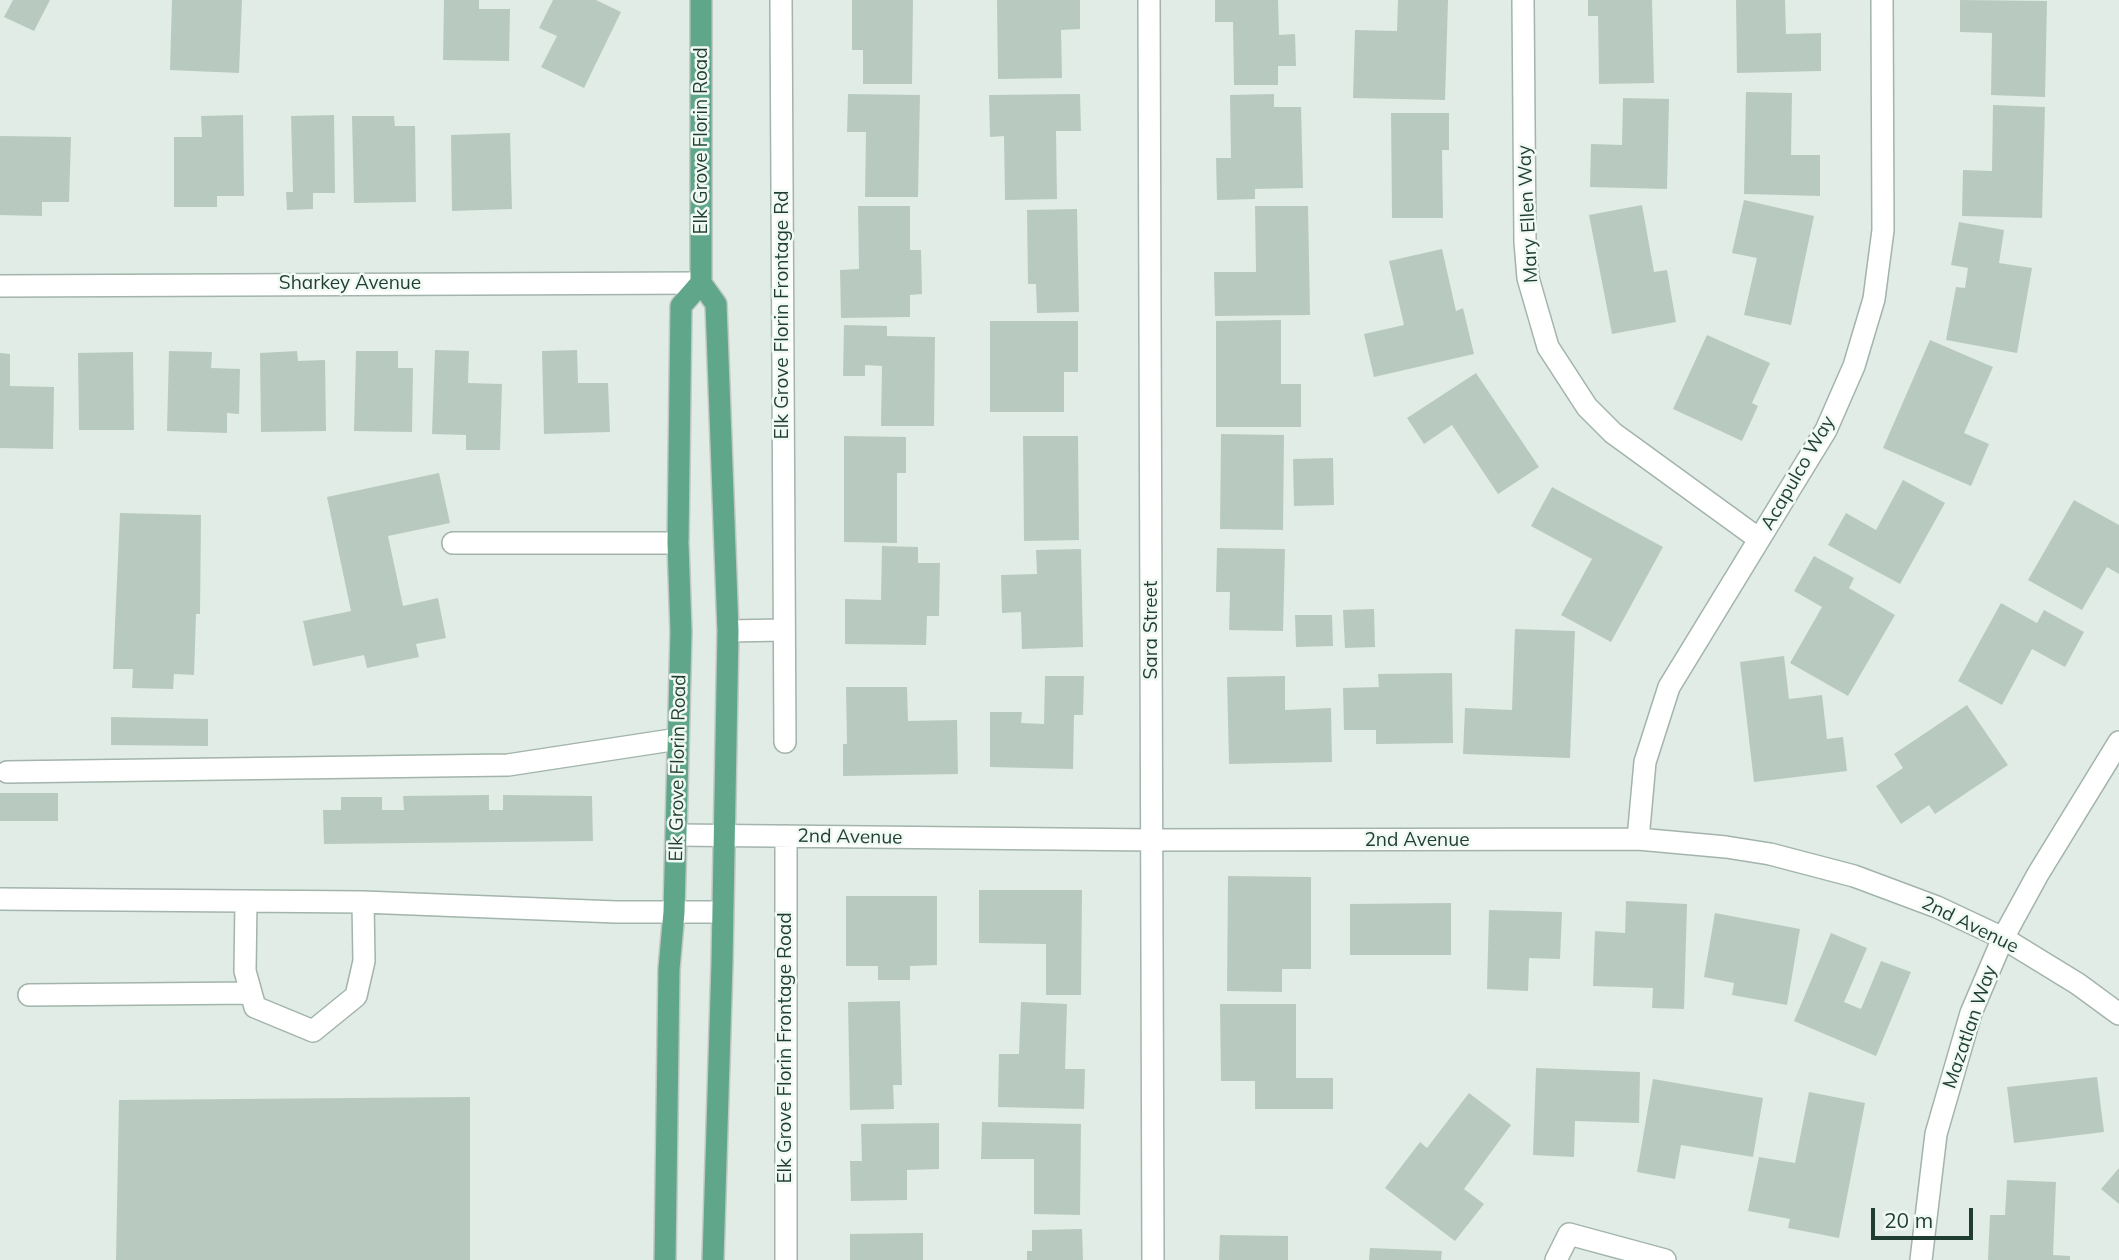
<!DOCTYPE html>
<style>
body{margin:0}
#map{position:relative;width:2119px;height:1260px;overflow:hidden;background:#e0ece5;font-family:Mulish,sans-serif}
canvas{display:block}
.scale{position:absolute;left:1871px;top:1208px;width:102px;height:32px;box-sizing:border-box;border:4px solid #1f3e31;border-top:0;padding-left:9px;font-size:21px;line-height:24px;white-space:nowrap;color:#1f3e31;-webkit-text-stroke:5px #f0f9f3;paint-order:stroke}
</style>
<div id="map">
<canvas width="2119" height="1260"></canvas>
<div class="scale">20 m</div>
</div>
<script>
const ctx = document.querySelector('canvas').getContext('2d');
ctx.lineJoin = 'round';
function fill(path, color) { ctx.fillStyle = color; ctx.fill(path, 'evenodd'); }
const poly = rows => new Path2D(rows.map(r => 'M' + r).join(''));
function stroke(path, color, width, dash) { ctx.strokeStyle = color; ctx.lineWidth = width; ctx.lineCap = dash ? 'butt' : 'round'; ctx.setLineDash(dash || []); ctx.stroke(path); }
function write(font, color, halo, rows, align = 'center') {
  ctx.font = font + ' Mulish,sans-serif'; ctx.lineWidth = 5; ctx.setLineDash([]); ctx.textBaseline = 'middle'; ctx.strokeStyle = halo; ctx.fillStyle = color; for (const [text, x, y, turn = 0] of rows) {
    ctx.save(); ctx.translate(x, y); ctx.rotate((+turn || 0) * Math.PI / 180); ctx.textAlign = isNaN(turn) ? turn : align; if (halo) ctx.strokeText(text, 0, 0); ctx.fillText(text, 0, 0); ctx.restore();
  }
}
fill(poly([
 [13,0,50,0,34,31,4,17],
 [172,0,242,0,239,73,170,70],
 [444,0,479,0,479,9,510,9,509,61,443,60],
 [553,0,596,0,621,12,584,88,541,67,557,36,539,28],
 [852,0,913,0,912,84,863,84,863,50,852,50],
 [997,0,1080,0,1080,29,1061,30,1062,78,998,79],
 [1215,0,1278,0,1279,35,1295,34,1296,66,1278,66,1278,85,1234,85,1233,22,1215,22],
 [1398,0,1448,0,1445,100,1353,98,1355,30,1397,31],
 [1588,0,1652,0,1654,83,1599,84,1598,16,1588,16],
 [1736,0,1785,0,1786,34,1821,33,1821,71,1737,73],
 [1960,0,2047,1,2045,97,1991,95,1992,33,1960,32],
 [1746,92,1792,93,1791,155,1820,155,1820,196,1744,194],
 [848,94,920,95,918,197,865,197,866,132,847,132],
 [1080,94,1081,131,1056,131,1057,199,1005,200,1004,136,990,137,989,95],
 [1274,94,1274,107,1301,107,1303,188,1255,189,1255,199,1217,200,1216,158,1231,158,1230,95],
 [1623,98,1669,99,1667,189,1590,187,1591,144,1622,145],
 [1993,105,2045,107,2042,218,1962,216,1963,170,1992,171],
 [1391,113,1449,113,1449,150,1442,150,1443,218,1392,218],
 [243,115,244,196,217,196,217,207,174,207,174,137,202,137,201,116],
 [334,115,335,193,313,193,313,209,287,210,286,192,293,192,291,116],
 [352,116,394,116,395,126,415,126,416,202,354,203],
 [510,133,512,209,452,211,451,135],
 [0,136,71,137,69,202,42,202,42,216,0,215],
 [1744,200,1814,216,1791,325,1744,315,1757,258,1732,253],
 [1642,205,1654,272,1667,270,1676,322,1612,334,1589,215],
 [858,206,910,206,910,250,921,250,922,294,910,295,910,317,841,318,840,270,859,269],
 [1255,206,1308,206,1310,315,1215,316,1214,272,1256,272],
 [1077,209,1079,312,1037,313,1036,284,1028,284,1027,210],
 [1959,222,2004,230,1999,263,2032,268,2017,353,1946,340,1956,287,1965,288,1968,268,1951,265],
 [1442,249,1456,311,1463,308,1474,354,1374,377,1364,334,1404,325,1389,261],
 [1281,320,1281,384,1301,384,1301,427,1216,427,1216,321],
 [990,321,1078,321,1078,372,1064,372,1064,412,990,412],
 [844,325,887,326,887,336,935,337,934,426,881,426,882,366,865,365,865,376,843,376],
 [1707,335,1770,363,1752,403,1758,406,1742,441,1673,409],
 [1930,340,1993,367,1964,433,1989,444,1971,486,1883,448],
 [435,350,469,351,468,383,502,384,500,450,466,450,466,435,432,434],
 [577,350,578,383,608,383,610,432,544,434,542,351],
 [169,351,212,352,211,368,240,369,239,414,227,413,227,433,167,431],
 [297,351,298,361,325,360,326,431,261,432,260,353],
 [356,351,398,351,398,368,413,368,412,432,354,431],
 [133,352,134,430,79,430,78,353],
 [0,353,10,354,10,386,54,387,53,449,0,448],
 [1476,373,1539,467,1498,494,1452,425,1424,444,1407,418],
 [1221,434,1284,435,1283,530,1220,529],
 [844,436,906,437,906,473,897,473,897,543,844,542],
 [1023,436,1078,436,1079,540,1024,541],
 [1333,458,1334,505,1294,506,1293,459],
 [439,473,450,523,388,536,403,606,438,598,446,638,416,644,419,657,367,668,364,655,313,666,303,621,351,611,327,497],
 [1903,480,1945,503,1900,584,1828,545,1846,513,1876,530],
 [1552,487,1663,547,1611,642,1561,615,1592,559,1531,526],
 [2074,500,2119,525,2119,574,2107,567,2082,610,2028,580],
 [120,513,201,515,200,614,196,614,194,675,174,674,173,689,132,688,133,669,113,669],
 [882,546,918,547,918,563,940,563,939,616,927,616,926,645,845,644,845,599,881,600],
 [1217,548,1285,549,1283,631,1229,630,1230,592,1216,592],
 [1081,549,1083,647,1022,649,1021,612,1002,613,1001,575,1037,574,1036,550],
 [1814,556,1854,578,1849,588,1895,615,1848,696,1790,663,1822,607,1794,591],
 [2001,603,2037,623,2044,610,2084,632,2065,667,2032,649,2002,705,1958,681],
 [1374,609,1375,647,1345,648,1343,610],
 [1295,615,1332,615,1333,646,1296,647],
 [1515,629,1575,631,1570,758,1463,754,1465,708,1512,710],
 [1784,656,1789,699,1822,695,1827,739,1843,737,1847,771,1754,782,1740,662],
 [1452,673,1453,743,1376,744,1376,730,1344,730,1343,688,1379,687,1378,674],
 [1045,676,1084,676,1083,715,1074,715,1073,769,990,767,990,712,1022,712,1021,723,1044,724],
 [1285,676,1285,710,1331,708,1332,762,1229,764,1227,677],
 [846,687,907,687,908,721,957,720,958,774,843,776,843,744,847,744],
 [1967,705,2008,765,1935,814,1929,805,1901,824,1876,786,1903,768,1894,754],
 [111,717,208,719,208,746,111,745],
 [0,793,58,793,58,821,0,821],
 [489,795,489,810,503,810,503,795,592,796,593,841,324,844,323,810,341,810,341,797,382,797,382,810,404,810,403,796],
 [1228,876,1311,877,1311,969,1282,969,1282,992,1227,991],
 [979,890,1082,890,1081,995,1046,995,1046,944,979,943],
 [846,896,937,896,937,965,910,966,910,980,878,980,878,966,846,966],
 [1626,901,1687,904,1684,1009,1652,1008,1653,988,1593,986,1595,931,1625,933],
 [1451,903,1451,955,1350,955,1350,904],
 [1489,910,1562,912,1560,959,1529,958,1528,991,1487,989],
 [1715,913,1800,929,1787,1005,1732,995,1734,983,1704,977],
 [1831,933,1867,948,1844,1002,1861,1009,1881,961,1911,972,1876,1056,1794,1021],
 [900,1001,902,1085,893,1085,894,1109,850,1110,848,1002],
 [1021,1002,1067,1004,1065,1069,1085,1069,1084,1109,998,1107,999,1054,1019,1054],
 [1220,1004,1296,1004,1296,1078,1333,1078,1333,1109,1255,1109,1255,1081,1221,1081],
 [1536,1068,1640,1072,1639,1123,1575,1121,1574,1157,1533,1155],
 [2097,1077,2104,1132,2014,1143,2007,1087],
 [1653,1079,1763,1098,1753,1157,1681,1145,1675,1179,1637,1172],
 [1809,1092,1865,1103,1839,1238,1788,1228,1790,1219,1748,1211,1759,1157,1795,1163],
 [1469,1093,1511,1125,1464,1189,1484,1204,1455,1241,1385,1188,1420,1142,1427,1148],
 [470,1097,470,1260,116,1260,119,1100],
 [982,1122,1081,1124,1080,1215,1034,1214,1034,1159,981,1159],
 [939,1123,939,1169,907,1170,907,1200,851,1201,850,1161,862,1161,861,1124],
 [2119,1168,2119,1204,2101,1189],
 [2007,1180,2056,1182,2053,1255,2070,1256,2070,1260,1988,1260,1990,1215,2005,1215],
 [1082,1229,1083,1260,1027,1260,1027,1251,1032,1251,1032,1230],
 [923,1233,923,1260,850,1260,850,1234],
 [1220,1235,1288,1236,1288,1260,1219,1260],
 [1370,1248,1442,1251,1441,1260,1369,1260]
]), '#b8cac0');
const minor = poly([
 [781,0,785,742],
 [1149,0,1153,1260],
 [1523,0,1525,242,1528,278,1548,347,1587,407,1613,433,1759,539],
 [0,286,701,283],
 [453,543,678,543],
 [728,631,783,630],
 [7,772,508,765,678,739],
 [677,835,1152,840,1638,839,1726,847,1770,854,1854,876,1937,907,2003,938,2078,984,2119,1014],
 [1638,839,1645,762,1669,687,1826,430,1854,366,1874,299,1883,230,1882,0],
 [0,899,363,902,616,912,723,912],
 [246,901,245,971,255,1007,313,1031,356,996,364,961,363,902],
 [29,995,251,993],
 [786,1260,786,836],
 [1556,1260,1569,1234,1665,1260],
 [1921,1260,1936,1134,1971,1013,2003,938,2038,874,2119,742]
]);
const major = poly([
 [701,0,701,283,716,304,728,631,722,963,713,1260],
 [665,1260,669,969,674,912,681,632,678,543,681,306,701,283]
]);
stroke(minor, '#a2b4ab', 24);
stroke(major, '#c0c9c5', 24);
stroke(minor, '#fff', 21);
stroke(major, '#60a68a', 21);
write('19px', '#1f3e31', '#f0f9f3', [
 ["Elk Grove Florin Road",701,141,-90],
 ["Mary Ellen Way",1528,214,-93],
 ["Sharkey Avenue",350,283],
 ["Elk Grove Florin Frontage Rd",782,315,-90],
 ["Acapulco Way",1798,473,-60],
 ["Sara Street",1151,630,-90],
 ["Elk Grove Florin Road",678,768,-89],
 ["2nd Avenue",850,837,1],
 ["2nd Avenue",1417,840],
 ["2nd Avenue",1970,925,26],
 ["Mazatlan Way",1970,1027,-71],
 ["Elk Grove Florin Frontage Road",785,1048,-90]
]);
</script>
